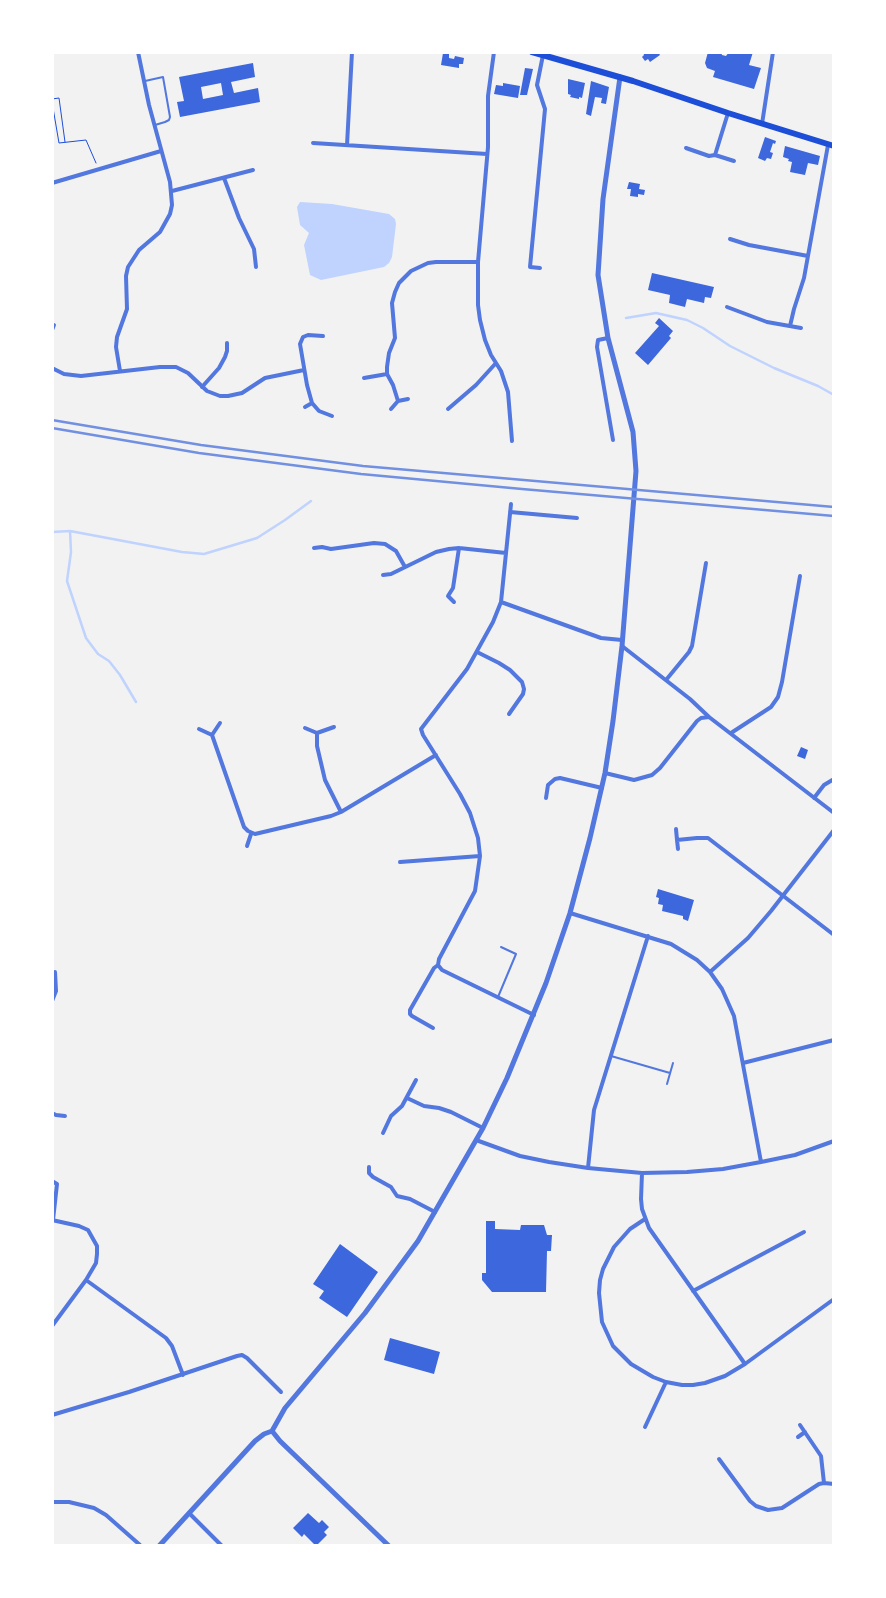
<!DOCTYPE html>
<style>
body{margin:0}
#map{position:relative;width:886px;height:1598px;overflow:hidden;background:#f2f2f2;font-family:"Playfair Display",serif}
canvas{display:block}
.frame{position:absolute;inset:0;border:54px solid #fff;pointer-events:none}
</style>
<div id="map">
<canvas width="886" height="1598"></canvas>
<div class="frame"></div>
</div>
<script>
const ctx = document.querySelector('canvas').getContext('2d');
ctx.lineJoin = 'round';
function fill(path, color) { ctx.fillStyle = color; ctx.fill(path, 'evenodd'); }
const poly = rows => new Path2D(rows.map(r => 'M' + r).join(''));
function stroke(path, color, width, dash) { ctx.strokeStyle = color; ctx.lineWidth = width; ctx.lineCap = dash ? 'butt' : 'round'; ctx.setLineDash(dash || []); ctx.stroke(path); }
fill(poly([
 [300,202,332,204,389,214,395,219,396,224,392,257,389,263,384,267,321,280,310,275,304,245,309,233,300,225,297,207]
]), '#bfd3fe');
stroke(poly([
 [626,318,656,313,687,320,703,328,730,346,774,368,818,386,834,395],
 [70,531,71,552,67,581,86,638,98,654,109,661,120,675,136,702],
 [52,532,70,531,182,552,204,554,257,538,285,520,311,501]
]), '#bfd3fe', 2.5);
fill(poly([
 [643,52,658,52,660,55,650,62,648,59,645,61,642,57,644,55],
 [708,52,721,52,722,55,726,56,729,52,753,52,749,65,761,68,754,89,713,77,715,71,707,68,705,63],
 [443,53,449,54,449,58,454,59,455,56,464,58,463,64,459,64,459,68,441,65],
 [253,63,255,77,231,82,234,93,258,88,260,102,180,117,177,102,184,101,179,77],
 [221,83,223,95,203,99,201,87],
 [525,68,533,69,527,95,520,95],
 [568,79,585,83,582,98,579,97,579,99,570,97,571,95,568,94],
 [591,81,609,87,606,104,601,103,602,98,595,97,591,116,586,114],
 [503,83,520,86,518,98,494,94,496,85,503,86],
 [765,137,776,141,775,144,773,143,770,152,773,153,771,159,767,158,765,161,758,158],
 [785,146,820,156,818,165,808,163,805,175,790,172,792,162,788,161,789,159,783,157],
 [629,182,640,184,639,189,645,190,644,195,638,194,638,197,630,196,631,189,627,189],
 [652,273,714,287,711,298,705,297,704,303,687,299,685,307,669,303,670,295,648,290],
 [659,318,673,331,669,336,671,338,648,365,635,353,659,326,655,323],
 [801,747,808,750,805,759,797,756],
 [658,889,694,900,688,921,683,919,683,916,662,911,663,905,658,904,659,898,656,897],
 [486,1221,495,1221,495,1229,520,1230,521,1225,544,1225,547,1235,552,1235,551,1251,547,1251,546,1292,492,1292,482,1280,482,1273,486,1273],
 [340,1244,378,1272,347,1317,319,1298,324,1291,313,1284],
 [390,1338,440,1352,434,1374,384,1360],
 [308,1513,319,1523,322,1520,329,1527,324,1532,327,1535,316,1546,304,1534,302,1537,293,1528]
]), '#3d67dc');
stroke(poly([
 [52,99,59,98,65,142],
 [52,102,59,143,86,140,96,163]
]), '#1d4ed8', 1);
stroke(poly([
 [145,81,163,77,170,117,169,120,165,122,155,125],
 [498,997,516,954,501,947],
 [611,1056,670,1073],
 [667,1084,673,1063]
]), '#5277de', 2);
stroke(poly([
 [494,52,488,96,488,147,478,262,478,305,480,320,485,340,491,355,501,371,508,392,512,441],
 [762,124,773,52],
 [313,143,487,154],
 [347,145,352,52],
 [686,148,709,156,715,155,734,161],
 [715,155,728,113],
 [224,178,239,218,254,249,256,267],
 [52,183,161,151],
 [172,191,253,170],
 [730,239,749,245,808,256],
 [540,268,530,267,545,109,537,85,543,55],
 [727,307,767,322,801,328],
 [790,326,794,309,804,278,828,145],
 [52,330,54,325],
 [323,336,308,335,303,337,300,344,307,385,312,403,319,411,332,416],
 [608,338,598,340,597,347,613,440],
 [52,368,64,374,81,376,160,367,176,367,188,373,207,391,220,396,228,396,242,393,265,378,304,370],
 [120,371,116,347,117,337,127,309,126,276,128,267,139,250,160,232,170,214,172,205,170,182,149,105,138,52],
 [364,378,387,374],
 [202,387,219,368,225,357,227,351,227,343],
 [398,401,393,385,387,374,387,367,389,353,395,338,392,303,395,292,399,283,411,271,428,263,436,262,478,262],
 [305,407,312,403],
 [391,409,398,401,408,399],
 [448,409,476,385,496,363],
 [510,512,577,518],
 [314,548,322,547,331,549,374,543,385,544,396,551,405,567],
 [383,575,391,574,436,552,449,549,459,548,506,553],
 [454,602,448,596,453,588,459,548],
 [501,602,601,638,622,640],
 [622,646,690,699,709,717,834,813],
 [477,652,499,663,510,670,522,682,524,689,523,694,509,714],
 [666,680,689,652,692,646,706,563],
 [305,728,317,733,334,727],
 [199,729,212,735,220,723],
 [317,733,317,746,325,780,341,812],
 [731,733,771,707,778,697,782,682,800,576],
 [212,735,244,827,248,831,255,834,331,816,341,812,436,755],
 [605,773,634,780,652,775,660,768,697,721,701,718,709,717],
 [546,798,548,785,555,779,560,778,602,788],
 [814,798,824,785,834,779],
 [676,829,677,840],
 [247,846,251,834],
 [678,849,677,840,697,838,708,838,834,935],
 [400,862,480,856],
 [570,913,671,944,697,960,710,972,722,989,734,1016,761,1162],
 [438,965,442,970,534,1015],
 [710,972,748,938,771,911,834,830],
 [52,1001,56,991,55,972],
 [52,1011,52,1016],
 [433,1028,412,1016,410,1014,410,1010,434,968,438,965,439,959,475,891,480,856,478,838,470,813,460,794,423,735,421,729,467,669,493,622,501,602,511,504],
 [743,1063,834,1040],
 [407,1098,424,1106,439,1108,451,1112,483,1128],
 [52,1113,56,1115,65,1116],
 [383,1133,391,1116,402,1106,416,1080],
 [476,1140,520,1156,549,1162,588,1168,642,1173,687,1172,723,1169,761,1162,795,1155,834,1141],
 [369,1167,369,1173,373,1177,391,1187,397,1196,410,1199,435,1212],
 [588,1168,594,1110,648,936],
 [642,1173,641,1199,642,1209,649,1228,745,1364],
 [52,1181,57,1184,53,1220],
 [645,1219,630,1229,614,1247,603,1269,600,1280,599,1293,602,1322,613,1346,631,1364,653,1377,666,1382,682,1385,693,1385,705,1383,725,1376,745,1364,834,1299],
 [52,1220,79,1226,88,1230,97,1246,97,1254,96,1263,86,1280,52,1326],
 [86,1280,166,1338,172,1346,183,1375],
 [693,1291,804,1232],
 [52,1415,129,1392,237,1356,242,1355,247,1358,281,1392],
 [800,1425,821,1456,824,1483],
 [645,1427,666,1382],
 [798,1437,805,1432],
 [719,1459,750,1501,756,1506,768,1510,782,1508,819,1484,824,1483,834,1484],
 [52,1502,69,1502,94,1508,106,1515,140,1545],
 [189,1513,222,1546]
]), '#5277de', 4);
stroke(poly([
 [272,1431,285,1408,365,1313,418,1241,483,1128,507,1078,546,983,570,913,590,838,605,773,613,721,622,646,636,471,633,432,608,338,598,275,603,199,620,77],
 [272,1431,280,1441,389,1546],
 [159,1546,255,1441,264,1434,272,1431]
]), '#5277de', 5);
stroke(poly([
 [532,52,633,81,728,113,834,146]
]), '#1d4ed8', 6);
stroke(poly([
 [52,420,201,445,363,466,834,507],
 [52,428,199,453,361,474,522,489,834,516]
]), '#7290e2', 2.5);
</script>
